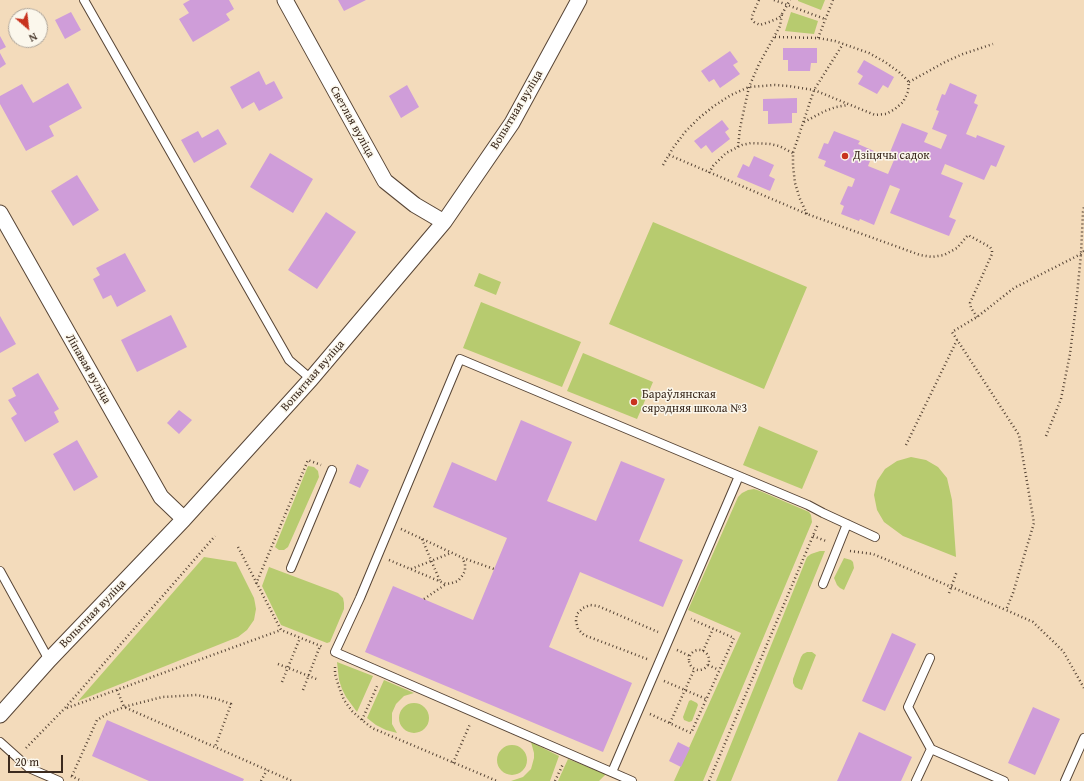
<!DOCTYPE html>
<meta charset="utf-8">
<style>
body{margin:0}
#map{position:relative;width:1084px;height:781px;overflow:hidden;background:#f3dbbb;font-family:"Gentium Book Plus",serif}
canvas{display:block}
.north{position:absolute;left:8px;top:8px;width:40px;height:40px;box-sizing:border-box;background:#fbf7ec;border:1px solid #aea59a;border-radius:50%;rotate:152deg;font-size:11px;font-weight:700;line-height:16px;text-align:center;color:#3b2a1e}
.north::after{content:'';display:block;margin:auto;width:14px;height:18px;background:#c8321e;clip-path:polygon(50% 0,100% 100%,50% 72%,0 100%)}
.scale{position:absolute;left:8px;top:755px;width:55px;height:18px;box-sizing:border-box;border:2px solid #3b2a1e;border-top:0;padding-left:5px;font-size:12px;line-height:14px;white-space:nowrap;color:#3b2a1e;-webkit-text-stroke:3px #fbf7ec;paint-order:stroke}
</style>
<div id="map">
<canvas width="1084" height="781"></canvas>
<div class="north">N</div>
<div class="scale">20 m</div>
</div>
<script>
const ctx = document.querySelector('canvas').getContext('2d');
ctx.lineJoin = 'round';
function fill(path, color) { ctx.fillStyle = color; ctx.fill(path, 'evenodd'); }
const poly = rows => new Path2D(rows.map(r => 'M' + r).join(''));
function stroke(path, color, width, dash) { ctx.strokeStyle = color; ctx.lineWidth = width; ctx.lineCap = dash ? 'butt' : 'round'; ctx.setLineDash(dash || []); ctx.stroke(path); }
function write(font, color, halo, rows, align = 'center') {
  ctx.font = font + ' "Gentium Book Plus",serif'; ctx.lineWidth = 3; ctx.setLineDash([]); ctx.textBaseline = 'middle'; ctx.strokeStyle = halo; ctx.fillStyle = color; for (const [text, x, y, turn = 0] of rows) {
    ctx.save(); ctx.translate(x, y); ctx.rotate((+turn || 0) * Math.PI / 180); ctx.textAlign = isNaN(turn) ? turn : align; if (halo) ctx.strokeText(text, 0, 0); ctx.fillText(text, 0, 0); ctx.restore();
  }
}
fill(poly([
 [798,0,825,0,821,10,798,1],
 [791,12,818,21,814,34,785,31],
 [653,222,807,287,764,389,609,324],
 [479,273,501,282,496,295,474,286],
 [481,302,581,342,562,387,463,348],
 [583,353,653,382,637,419,567,391],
 [759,426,818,451,802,489,743,465],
 [911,457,926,460,938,467,947,478,952,500,956,557,903,536,884,522,877,510,874,495,877,481,885,469,897,461],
 [308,466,314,467,318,471,319,477,288,547,284,550,279,550,275,547],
 [754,489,760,491,809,512,811,515,812,522,703,781,674,781,741,633,688,610,738,497,742,493,748,490],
 [820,551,825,551,731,781,716,781,807,557,811,554],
 [204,557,236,562,254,598,255,603,256,609,254,620,247,630,238,637,78,701],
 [844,558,851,560,853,562,854,568,844,590,840,588,837,585,834,578],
 [269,567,338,593,343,598,344,603,344,609,330,642,327,643,281,625,262,586],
 [807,652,812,652,816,655,802,690,799,689,795,687,793,683,793,679,801,657,803,654],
 [337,662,373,676,357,712,346,697,342,689,339,680],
 [384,680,414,693,404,696,396,704,392,713,392,724,397,733,386,730,376,725,367,718],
 [691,700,697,703,698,705,692,721,689,722,684,720,683,717,689,701],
 '399 718a15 15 0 1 1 30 0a15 15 0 1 1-30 0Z',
 [531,742,559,756,550,781,511,781,523,777,531,769,534,758,534,753],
 '497 760a15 15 0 1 1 30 0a15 15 0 1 1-30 0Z',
 [568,759,606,774,599,781,558,781]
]), '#b7cb6f');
fill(poly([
 [190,0,229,0,234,9,226,14,230,20,193,42,179,19,189,13,183,4],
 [338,0,366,0,344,11],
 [71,12,81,30,65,39,55,20],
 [0,36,6,47,0,50],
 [783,48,817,48,817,63,811,63,810,71,788,71,788,60,783,60],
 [730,51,738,62,733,65,740,74,720,88,714,79,709,82,701,71],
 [0,53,6,64,0,68],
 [864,60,894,77,888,88,883,85,877,94,858,84,863,76,857,72],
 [259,71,266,85,274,81,283,98,259,111,254,102,242,109,230,87],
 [68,83,82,108,49,126,54,136,26,151,0,104,0,96,22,84,33,103],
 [950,83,977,95,974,103,978,105,966,134,976,138,977,135,1005,146,996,167,991,165,984,180,945,164,941,174,963,183,949,217,956,220,949,236,890,213,900,189,890,185,874,225,860,219,859,221,841,214,844,206,840,204,848,186,852,187,855,179,824,166,826,161,818,158,824,143,828,144,834,131,860,141,858,144,874,151,868,166,888,174,894,160,888,157,902,123,928,133,924,142,941,149,947,135,932,129,939,111,936,110,942,94,945,95],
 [407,85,419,107,401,118,389,96],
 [797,98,797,113,792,113,792,123,768,124,768,111,763,111,763,99],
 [722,120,729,129,725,132,730,139,712,153,706,145,701,149,694,141],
 [218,129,227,144,194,163,181,140,198,131,202,138],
 [270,153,313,179,293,213,250,187],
 [754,156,774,165,769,176,775,179,770,191,737,177,743,164,749,167],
 [77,175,99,210,73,226,51,191],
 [326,212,356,232,317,289,288,270],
 [125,253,146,291,117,307,111,295,103,299,93,279,100,275,96,268],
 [171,315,187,347,137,372,121,340],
 [0,316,16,344,0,353],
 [38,373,59,409,54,412,59,422,25,442,11,418,17,414,8,400,16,396,12,388],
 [179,410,192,420,179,434,167,423],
 [521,420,572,442,547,501,596,521,621,461,665,479,639,541,683,560,663,607,580,572,549,647,632,683,603,752,365,652,393,586,473,620,507,538,433,507,452,462,496,481],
 [77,440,98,477,74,491,53,454],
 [357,464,369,470,360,488,349,483],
 [892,633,916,644,885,711,862,701],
 [1033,707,1060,719,1035,775,1008,763],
 [107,720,244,779,243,781,149,781,92,756],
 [859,732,912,757,901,781,837,781],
 [678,742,690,748,681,767,669,761]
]), '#cf9dd9');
const lane = poly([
 [84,0,289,360,311,379],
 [291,568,332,470],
 [0,571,49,660],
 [823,584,847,524],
 [930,658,908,707,931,749],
 [0,742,29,768,59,781],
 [612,772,739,476],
 [632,781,335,652,360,598,460,359,808,505,823,513,875,537],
 [916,781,931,749,1004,781],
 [1065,781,1084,738]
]);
const street = poly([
 [285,0,385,181,415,205,444,222],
 [0,213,161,497,184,519],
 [0,715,49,660,184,519,311,379,444,222,512,123,579,0]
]);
stroke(lane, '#574536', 10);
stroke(street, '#574536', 17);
stroke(poly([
 [759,0,752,16,752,19,754,22,760,25,769,22,779,18,782,14,790,0],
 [774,0,825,19],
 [775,37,818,38,835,41,869,53,885,62,899,72,909,82],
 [818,38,833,0],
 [909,82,945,62,963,54,993,44],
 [804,122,825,111,836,107,848,105],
 [738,147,740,128,749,87,759,64,780,26,782,14],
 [669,155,807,214,920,255,932,257,944,255,957,248,968,235,990,247,992,250,992,254,970,303,971,308,977,317],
 [663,165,673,148,685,132,699,118,714,106,731,95,749,87,775,85,788,86,814,90,875,115,886,114,895,109,903,102,908,92,909,82],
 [709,173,713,166,726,153,742,145,751,143,770,144,779,146,793,153],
 [807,214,800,199,795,183,793,166,793,153,814,90,843,44],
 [1084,251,1081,254,1014,288,977,317,952,332,1019,435,1034,523,1013,593,1006,610,1033,622,1063,651,1084,688],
 [1046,436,1061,399,1070,354,1076,305,1081,254,1083,212,1084,207],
 [906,445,957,340],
 [401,529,463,558,494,569],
 [813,536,826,541],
 [422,539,440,581],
 [238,547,281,630,323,647],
 [850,551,873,554,1006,610],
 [389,560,446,584,452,583,458,581,462,576,465,571,465,564,463,559],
 [411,569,451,553],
 [256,584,308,460,321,465],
 [949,593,957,571],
 [424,599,446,584],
 '689 660a10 10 0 1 1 20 0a10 10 0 1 1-20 0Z',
 [677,650,690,656],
 [703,651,713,629],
 [647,659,584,635,578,629,576,621,577,614,583,608,590,605,598,606,658,632],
 [278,664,319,680],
 [708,665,719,670],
 [335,667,335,674,339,687,344,700,352,711,362,720,372,728,497,781],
 [664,681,706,699],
 [282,682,300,638],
 [117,690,124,707,292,781],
 [303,690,320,646],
 [67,708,281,630],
 [650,714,691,733,734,638,691,619],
 [362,720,378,684],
 [670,723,694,670],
 [26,748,65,708,215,536],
 [453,763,470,724],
 [71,776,82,781],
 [72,776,97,720,109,713,124,707,162,697,197,695,217,699,231,704,215,747],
 [261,781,267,770],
 [555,781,563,764],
 [709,781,818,524]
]), '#574536', 2.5, [1, 3]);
stroke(lane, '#fff', 8);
stroke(street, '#fff', 15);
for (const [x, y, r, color] of [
 [845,156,4,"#c8321e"],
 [634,402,4,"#c8321e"]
]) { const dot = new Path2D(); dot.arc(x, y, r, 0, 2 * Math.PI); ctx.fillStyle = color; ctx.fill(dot); stroke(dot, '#fbf7ec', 1.5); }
write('12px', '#3b2a1e', '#fbf7ec', [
 ["Вопытная вуліца",517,110,-59],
 ["Светлая вуліца",352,122,61],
 ["Ліпавая вуліца",88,369,60],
 ["Вопытная вуліца",313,376,-49],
 ["Вопытная вуліца",93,614,-46]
]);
write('12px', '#3b2a1e', '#fbf7ec', [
 ["Дзіцячы садок",853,156],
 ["Бараўлянская",642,395],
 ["сярэдняя школа №3",642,409]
], 'left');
</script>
